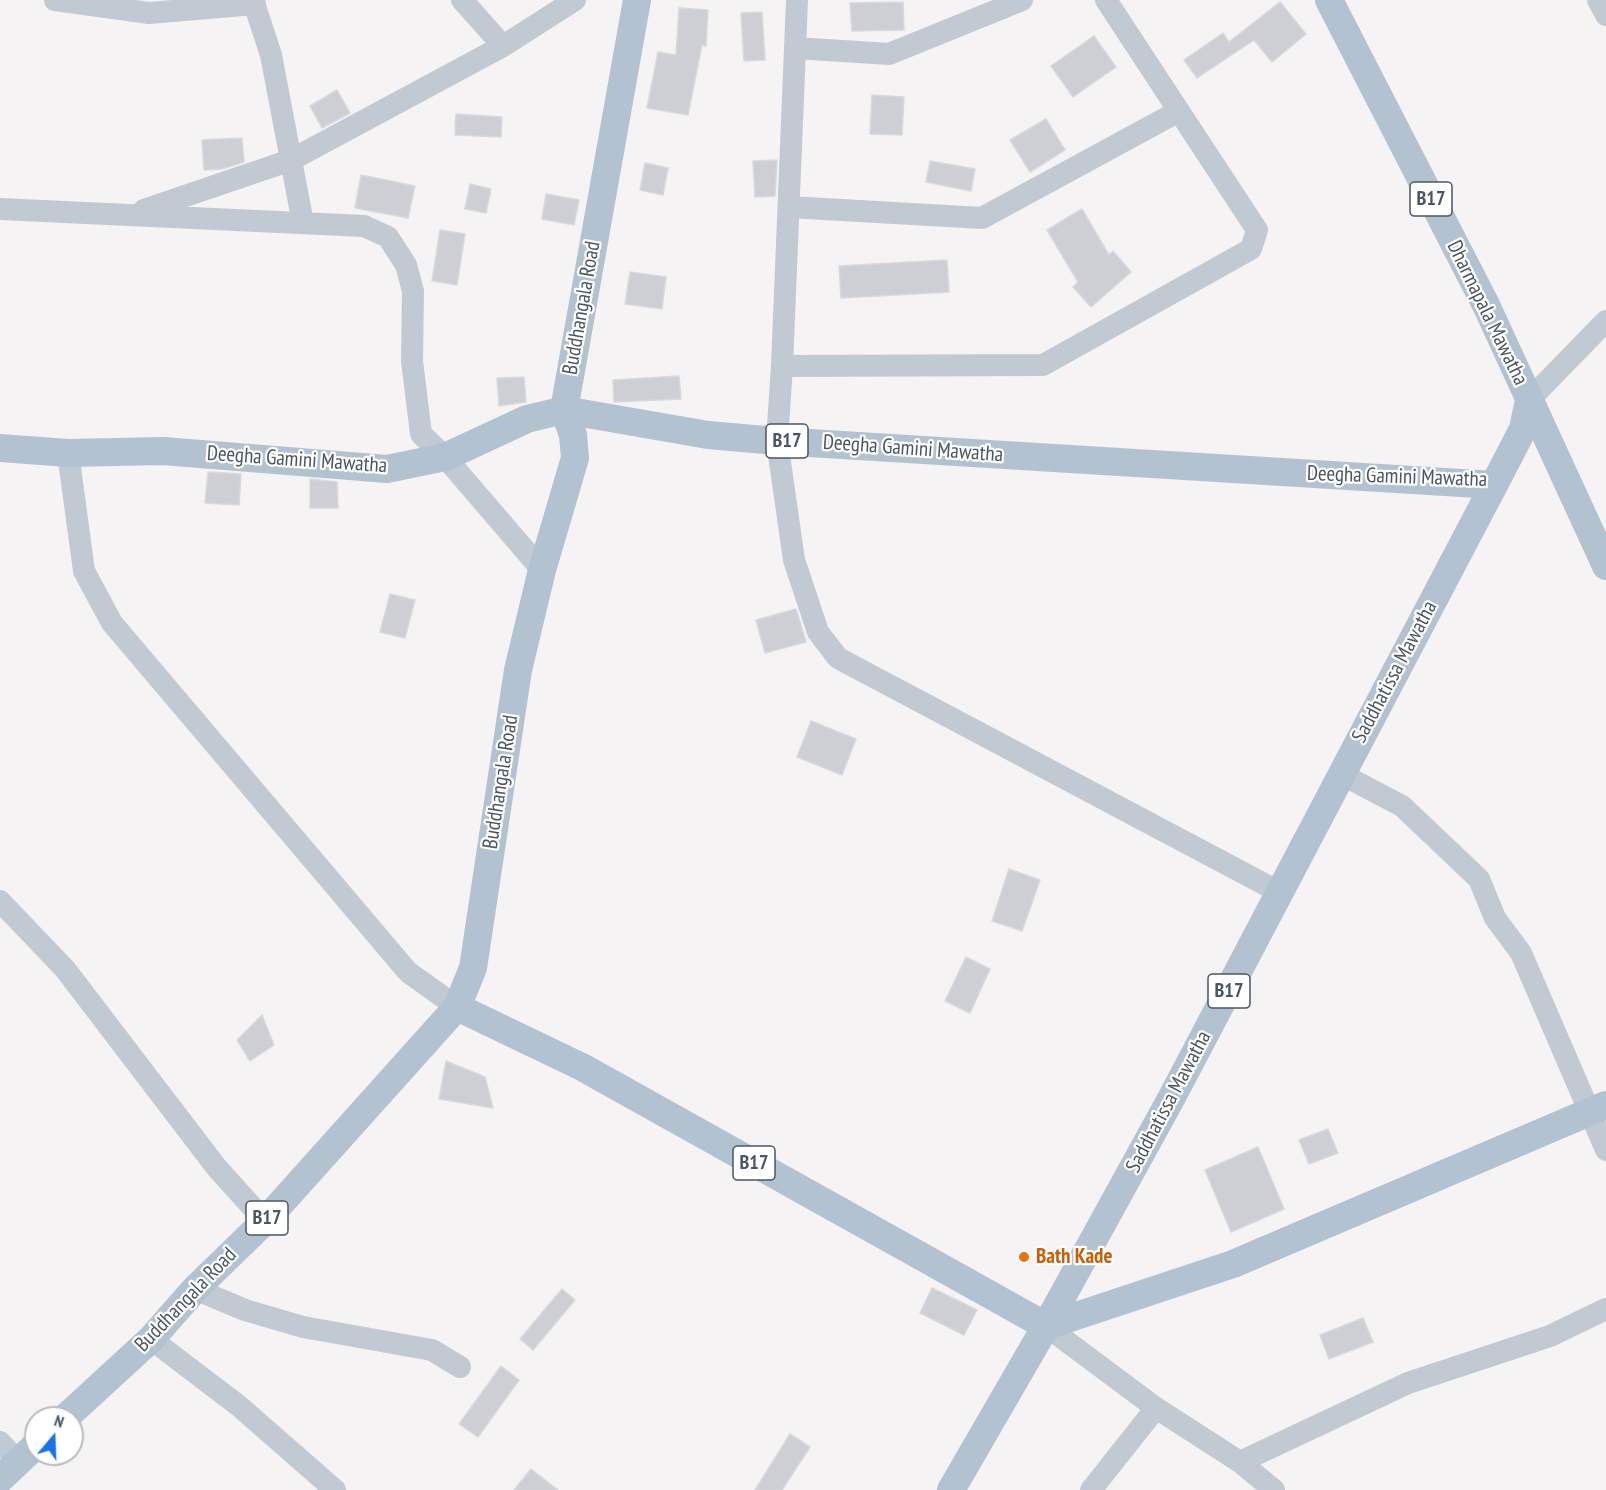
<!DOCTYPE html>
<style>
body{margin:0}
#map{position:relative;width:1606px;height:1490px;overflow:hidden;background:#f5f3f3;font-family:"PT Sans Narrow",sans-serif}
canvas{display:block}
.north{position:absolute;left:24px;top:1406px;width:60px;height:60px;box-sizing:border-box;background:#fff;border:2px solid #b7bbc0;border-radius:50%;rotate:19deg;font-size:16px;font-weight:700;line-height:24px;text-align:center;color:#4a5661}
.north::after{content:'';display:block;margin:auto;width:21px;height:27px;background:#1a73e8;clip-path:polygon(50% 0,100% 100%,50% 72%,0 100%)}
</style>
<div id="map">
<canvas width="1606" height="1490"></canvas>
<div class="north">N</div>
</div>
<script>
const ctx = document.querySelector('canvas').getContext('2d');
ctx.lineJoin = 'round';
function fill(path, color) { ctx.fillStyle = color; ctx.fill(path, 'evenodd'); }
const poly = rows => new Path2D(rows.map(r => 'M' + r).join(''));
function stroke(path, color, width, dash) { ctx.strokeStyle = color; ctx.lineWidth = width; ctx.lineCap = dash ? 'butt' : 'round'; ctx.setLineDash(dash || []); ctx.stroke(path); }
function write(font, color, halo, rows, align = 'center') {
  ctx.font = font + ' "PT Sans Narrow",sans-serif'; ctx.lineWidth = 4.5; ctx.setLineDash([]); ctx.textBaseline = 'middle'; ctx.strokeStyle = halo; ctx.fillStyle = color; for (const [text, x, y, turn = 0] of rows) {
    ctx.save(); ctx.translate(x, y); ctx.rotate((+turn || 0) * Math.PI / 180); ctx.textAlign = isNaN(turn) ? turn : align; if (halo) ctx.strokeText(text, 0, 0); ctx.fillText(text, 0, 0); ctx.restore();
  }
}
const building = poly([
 [903,2,904,30,852,31,850,3,903,2],
 [1280,2,1306,34,1272,62,1254,40,1197,78,1184,60,1223,33,1229,42,1280,2],
 [679,8,708,10,706,46,702,45,688,115,647,108,658,52,676,55,679,8],
 [762,12,765,60,744,61,741,13,762,12],
 [1094,36,1116,67,1073,97,1051,66,1094,36],
 [337,90,350,113,322,128,310,106,337,90],
 [872,95,904,97,902,135,870,134,872,95],
 [456,114,502,117,501,137,455,135,456,114],
 [1046,119,1065,150,1030,172,1010,140,1046,119],
 [242,138,244,162,222,169,204,170,202,140,242,138],
 [777,160,775,196,755,197,753,161,777,160],
 [930,161,975,169,971,191,926,182,930,161],
 [645,163,668,168,663,195,640,190,645,163],
 [361,175,415,186,408,218,355,208,361,175],
 [470,184,491,189,486,213,465,209,470,184],
 [546,194,579,200,574,225,542,219,546,194],
 [1082,209,1109,255,1113,251,1131,272,1091,307,1073,287,1078,282,1047,230,1082,209],
 [440,230,465,234,457,285,432,281,440,230],
 [947,260,949,292,841,298,839,266,947,260],
 [630,272,666,277,662,309,625,304,630,272],
 [679,376,681,399,614,402,613,380,679,376],
 [524,377,526,402,499,406,497,378,524,377],
 [208,472,241,474,239,505,205,503,208,472],
 [310,479,337,482,338,508,310,508,310,479],
 [390,594,415,600,405,638,380,632,390,594],
 [796,609,806,642,765,653,756,620,796,609],
 [811,721,856,739,842,775,797,757,811,721],
 [1009,869,1040,880,1022,931,992,921,1009,869],
 [966,957,990,969,970,1013,945,1001,966,957],
 [262,1015,274,1045,250,1061,237,1040,262,1015],
 [446,1061,485,1077,493,1108,439,1099,446,1061],
 [1328,1129,1338,1153,1309,1164,1299,1140,1328,1129],
 [1258,1147,1284,1209,1231,1232,1205,1170,1258,1147],
 [932,1288,977,1310,964,1335,920,1313,932,1288],
 [562,1289,575,1300,533,1350,520,1339,562,1289],
 [1363,1318,1373,1342,1329,1359,1320,1335,1363,1318],
 [501,1366,519,1380,478,1437,459,1424,501,1366],
 [790,1434,810,1447,782,1490,755,1490,790,1434],
 [531,1469,558,1490,514,1490,531,1469]
]);
fill(building, '#cdcfd5');
stroke(building, '#d7d9de', 1.5);
stroke(poly([
 [55,0,149,13,255,4],
 [253,0,271,55,303,223],
 [462,0,503,46],
 [797,0,782,366,777,441,794,560,818,632,838,658,1281,893],
 [1598,0,1606,15],
 [795,48,889,54,1022,0],
 [789,207,982,218,1179,111],
 [0,209,364,226,388,237,406,265,413,291,412,361,421,434,445,457,542,570],
 [144,210,291,160,503,46,575,0],
 [782,366,1043,365,1251,249,1257,230,1106,0],
 [1529,400,1606,321],
 [68,453,84,571,112,623,408,972,457,1007],
 [1341,774,1402,806,1479,879,1495,918,1521,953,1606,1150],
 [0,901,65,969,217,1168,265,1221],
 [195,1289,245,1310,303,1327,432,1350,460,1367],
 [1046,1326,1156,1408,1240,1462,1274,1490],
 [151,1339,239,1406,335,1490],
 [0,1442,18,1461],
 [1240,1462,1408,1383,1550,1336,1606,1309],
 [1091,1490,1156,1408]
]), '#c1cad2', 22);
stroke(poly([
 [1329,0,1487,307,1606,566],
 [0,448,68,453,163,451,387,469,445,457,527,419,564,410,708,435,777,441,1494,485,1523,429,1529,400],
 [457,1007,582,1067,1046,1326,1233,1264,1606,1105],
 [65,1418,151,1339,195,1289,265,1221,457,1007,473,968,518,670,542,570,575,458,573,435,564,410,637,0],
 [0,1479,36,1445],
 [951,1490,1046,1326,1172,1097,1494,485]
]), '#b3c2d1', 28);
for (const [x, y, r, color] of [
 [1024,1257,6,"#e8710a"]
]) { const dot = new Path2D(); dot.arc(x, y, r, 0, 2 * Math.PI); ctx.fillStyle = color; ctx.fill(dot); stroke(dot, '#fff', 2); }
for (const [x, y, w] of [
 [1431,199,42],
 [787,441,42],
 [1229,991,42],
 [754,1163,42],
 [267,1218,42]
]) { const box = new Path2D(); box.roundRect(x - w / 2, y - 17, w, 34, 4.5); ctx.fillStyle = '#fff'; ctx.fill(box); stroke(box, '#4a5661', 1.5); }
write('bold 20px', '#4a5661', null, [
 ["B17",1431,199],
 ["B17",787,441],
 ["B17",1229,991],
 ["B17",754,1163],
 ["B17",267,1218]
]);
write('21px', '#4a5661', '#fff', [
 ["Buddhangala Road",582,308,-80],
 ["Dharmapala Mawatha",1487,313,64],
 ["Deegha Gamini Mawatha",913,449,4],
 ["Deegha Gamini Mawatha",297,460,4],
 ["Deegha Gamini Mawatha",1397,477,2],
 ["Saddhatissa Mawatha",1395,672,-62],
 ["Buddhangala Road",501,782,-81],
 ["Saddhatissa Mawatha",1169,1102,-62],
 ["Buddhangala Road",186,1300,-46]
]);
write('bold 21px', '#c56008', '#fff', [
 ["Bath Kade",1036,1257]
], 'left');
</script>
